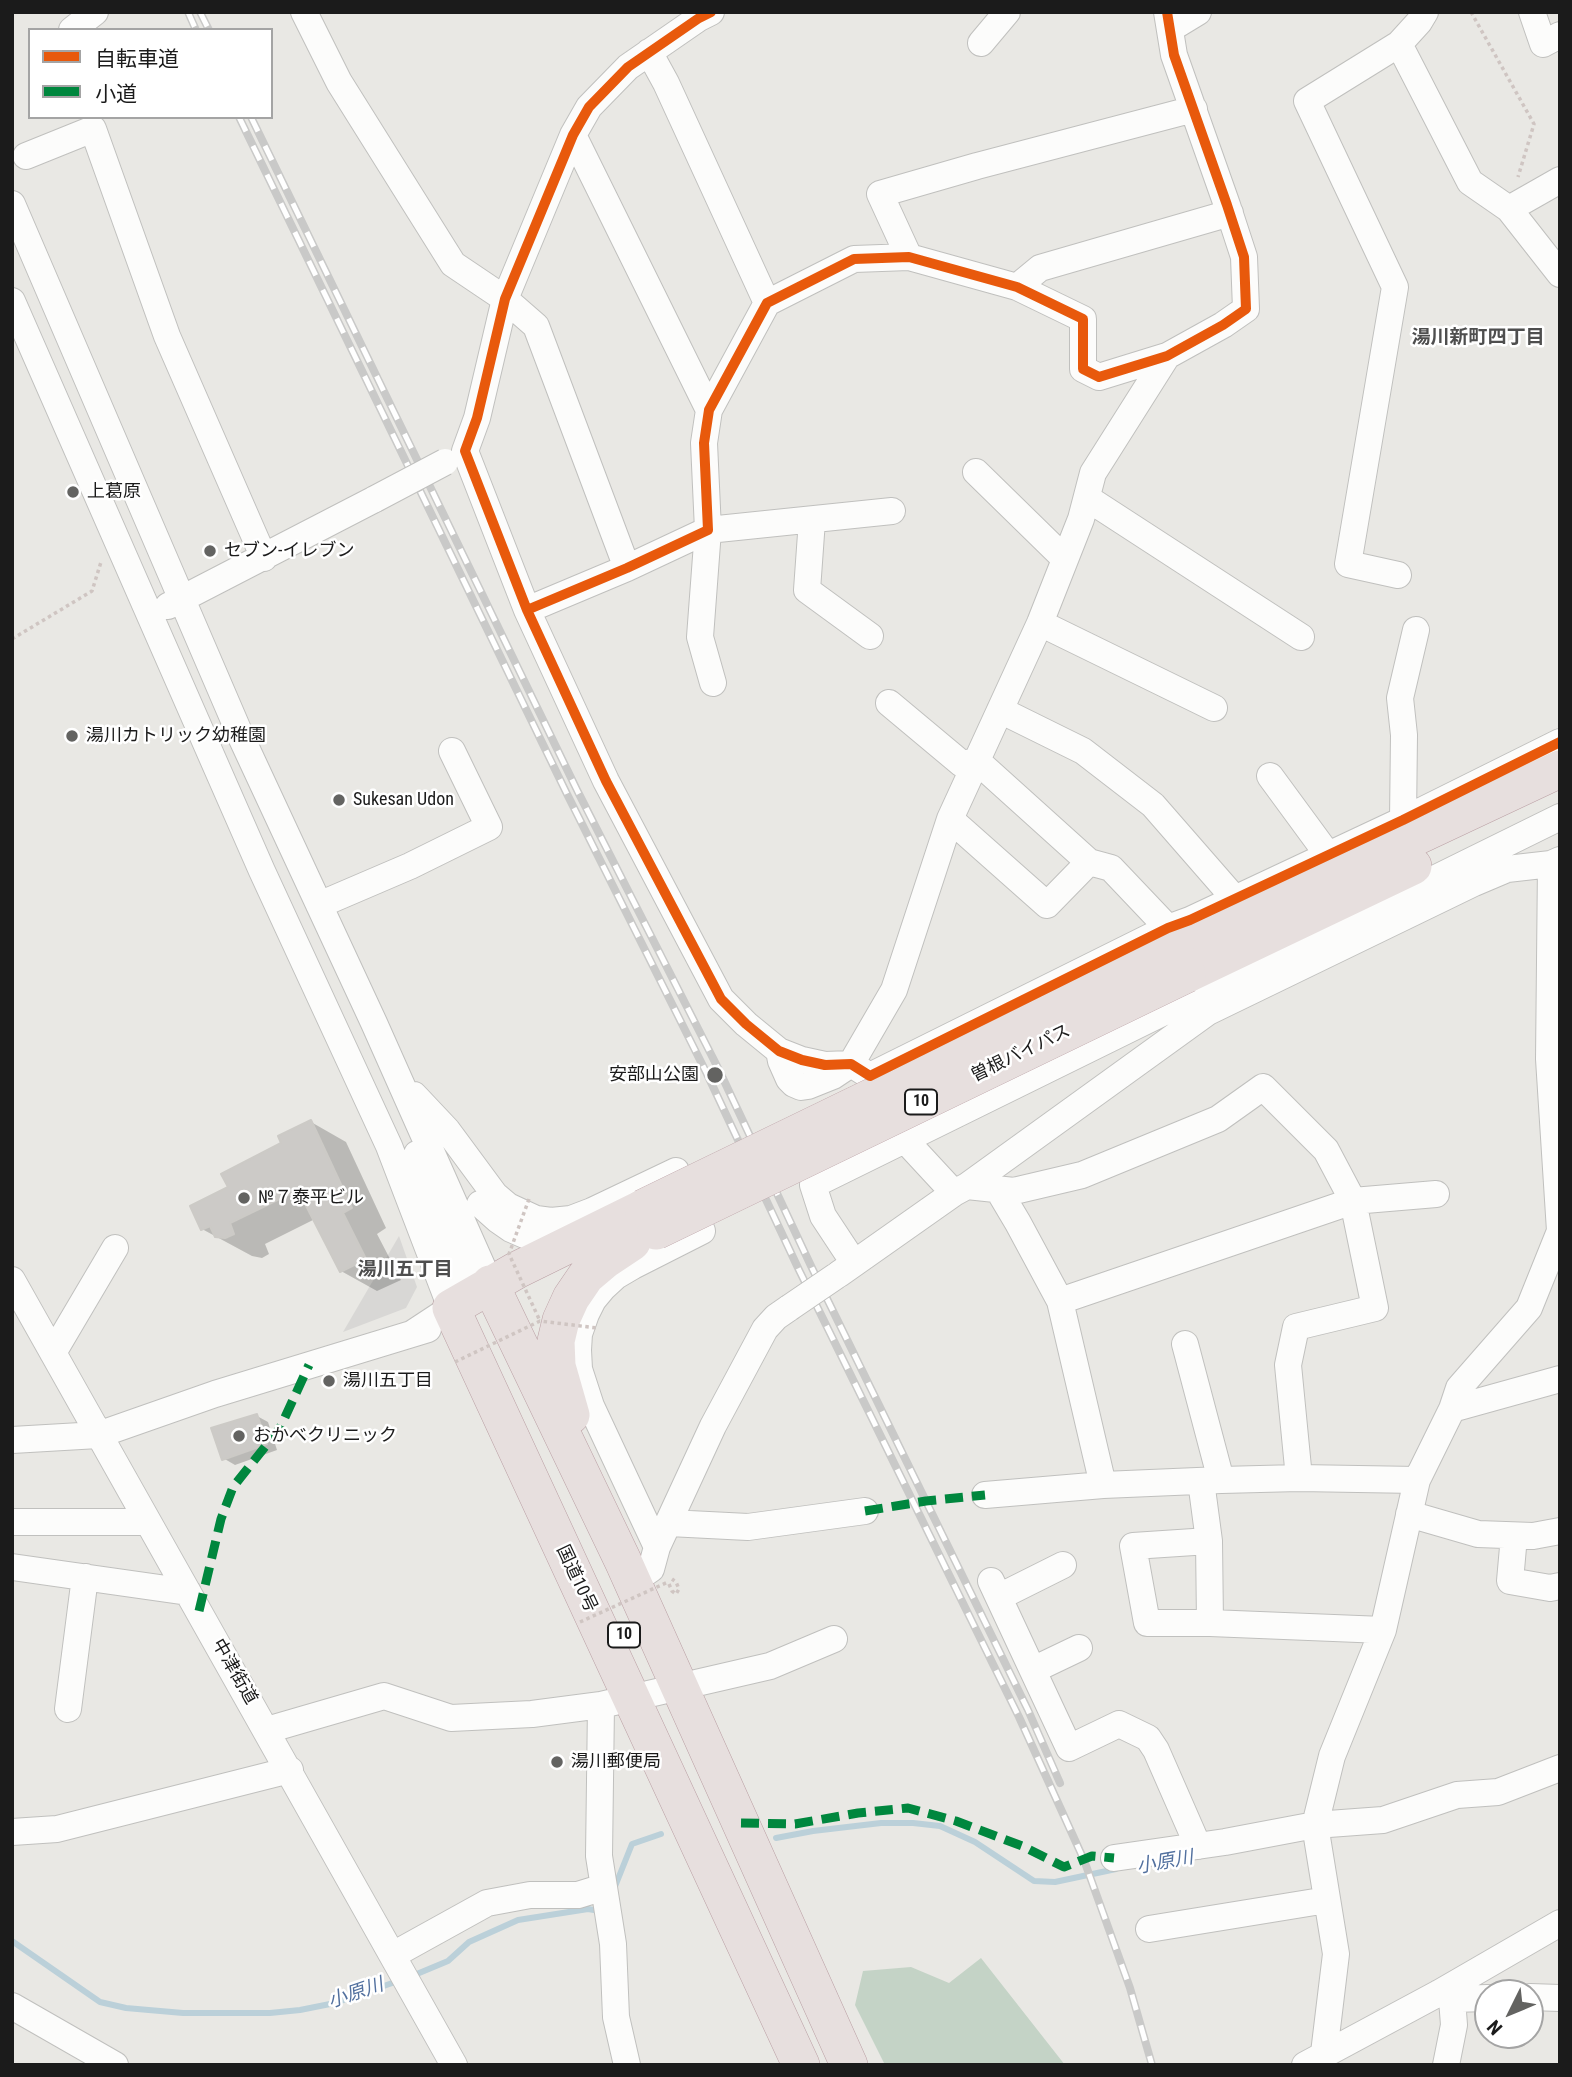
<!DOCTYPE html>
<meta charset="utf-8">
<style>
body{margin:0}
#map{position:relative;width:1572px;height:2077px;overflow:hidden;background:#e9e8e4;font-family:"Roboto Condensed","Noto Sans JP",sans-serif}
canvas{display:block}
.frame{position:absolute;inset:0;border:14px solid #1b1b1b;pointer-events:none}
.legend{position:absolute;left:28px;top:28px;width:245px;height:91px;box-sizing:border-box;background:#fff;border:2px solid #a4a4a4;margin:0;padding:9px 12px;list-style:none;font-size:21px;color:#1b1b1b}
.legend li{display:flex;align-items:center;gap:14px;height:35px}
.legend b{width:35px;border:2px solid #a4a4a4}
.north{position:absolute;left:1474px;top:1979px;width:70px;height:70px;box-sizing:border-box;background:#fff;border:2px solid #a4a4a4;border-radius:50%;rotate:227deg;font-size:19px;font-weight:700;line-height:28px;text-align:center;color:#1b1b1b}
.north::after{content:'';display:block;margin:auto;width:24px;height:32px;background:#636361;clip-path:polygon(50% 0,100% 100%,50% 72%,0 100%)}
</style>
<div id="map">
<canvas width="1572" height="2077"></canvas>
<div class="frame"></div>
<ul class="legend">
<li><b style="height:9px;background:#e8590c"></b>自転車道</li>
<li><b style="height:9px;background:#00873e"></b>小道</li>
</ul>
<div class="north">N</div>
</div>
<script>
const ctx = document.querySelector('canvas').getContext('2d');
ctx.lineJoin = 'round';
function fill(path, color) { ctx.fillStyle = color; ctx.fill(path, 'evenodd'); }
const poly = rows => new Path2D(rows.map(r => 'M' + r).join(''));
function stroke(path, color, width, dash) { ctx.strokeStyle = color; ctx.lineWidth = width; ctx.lineCap = dash ? 'butt' : 'round'; ctx.setLineDash(dash || []); ctx.stroke(path); }
function write(font, color, halo, rows, align = 'center') {
  ctx.font = font + ' "Roboto Condensed","Noto Sans JP",sans-serif'; ctx.lineWidth = 5; ctx.setLineDash([]); ctx.textBaseline = 'middle'; ctx.strokeStyle = halo; ctx.fillStyle = color; for (const [text, x, y, turn = 0] of rows) {
    ctx.save(); ctx.translate(x, y); ctx.rotate((+turn || 0) * Math.PI / 180); ctx.textAlign = isNaN(turn) ? turn : align; if (halo) ctx.strokeText(text, 0, 0); ctx.fillText(text, 0, 0); ctx.restore();
  }
}
fill(poly([
 [399,1236,417,1287,406,1308,343,1332]
]), '#d8d7d5');
fill(poly([
 [981,1958,1065,2065,885,2065,855,2005,863,1971,911,1967,949,1983]
]), '#c4d3c6');
fill(poly([
 [311,1122,346,1142,386,1228,377,1234,401,1280,377,1291,341,1271,315,1219,265,1244,269,1254,262,1258,252,1256,202,1229,230,1188],
 [257,1416,268,1422,277,1450,235,1465,223,1458]
]), '#0003');
stroke(poly([
 [776,1838,813,1831,881,1823,913,1823,940,1826,975,1842,1034,1881,1055,1882,1116,1869],
 [614,1889,632,1844,661,1834],
 [12,1941,100,2002,126,2008,183,2013,270,2013,300,2010,335,2003,398,1981],
 [412,1976,448,1961,469,1942,518,1920,588,1909,594,1910,599,1905]
]), '#bbd0d9', 6);
const building = poly([
 [311,1120,352,1208,343,1213,366,1259,340,1272,298,1190,230,1223,234,1234,225,1238,215,1237,210,1226,201,1230,190,1206,228,1187,221,1174,281,1143,278,1136,311,1120],
 [257,1414,267,1444,222,1460,211,1428,257,1414]
]);
fill(building, '#cccac7');
stroke(building, '#cccac6', 2);
const minor = poly([
 [304,12,339,82,453,264,505,299,536,326,627,568],
 [711,12,699,18,628,67,589,107,573,135,505,299,477,418,465,451,527,610,606,781,721,999,746,1024,779,1051,802,1060,825,1065,851,1064,870,1076,1168,928,1190,920,1403,820,1560,742],
 [1425,12,1419,22,1399,44,1470,182,1509,209,1560,274],
 [1532,12,1543,44,1560,35],
 [1170,29,1198,12],
 [72,30,95,12],
 [981,43,1007,12],
 [649,52,666,83,767,303],
 [573,135,709,410],
 [26,156,93,129,167,336,264,558],
 [12,204,242,739,374,1023,490,1284],
 [1509,209,1560,180],
 [909,257,880,194,977,166,1194,109],
 [1017,287,1040,268,1230,213],
 [12,301,262,871,389,1146,451,1308,413,1333],
 [976,472,1065,559],
 [1087,498,1301,637],
 [812,520,807,590,870,636],
 [1398,575,1348,564,1395,287,1307,101,1399,44],
 [168,606,375,499],
 [527,610,627,568,708,530,704,443,709,410,767,303,854,259,909,257,1017,287,1083,319,1083,369,1099,377,1167,356,1223,325,1246,309,1244,257,1227,205,1174,55,1167,12],
 [1040,623,1214,708],
 [713,683,700,637,708,530,892,511],
 [889,703,962,764,977,761,1089,862,1047,905,950,819],
 [1000,710,1083,751,1153,805,1235,899],
 [1270,776,1328,855],
 [1403,820,1404,735,1400,698,1416,630],
 [1089,862,1111,868,1168,928],
 [319,905,410,866,489,827,452,751],
 [779,1051,781,1061,789,1079,794,1084,801,1087,808,1086,833,1076,851,1064,894,990,950,819,1040,623,1081,519,1093,473,1167,356],
 [414,1095,447,1130,495,1195,508,1206,536,1219,551,1221,571,1219,592,1211,676,1171,702,1231,633,1266,616,1276,603,1288,593,1300,586,1314,579,1334,578,1350,579,1369,591,1406,657,1547],
 [896,1126,904,1139,954,1193],
 [417,1154,428,1191,463,1283,464,1299,460,1313],
 [967,1186,1014,1191,1082,1175,1218,1119,1263,1087,1326,1150,1353,1201,1436,1194],
 [999,1191,1018,1223,1060,1301],
 [480,1204,498,1220,511,1229,527,1236,540,1238,563,1236],
 [854,1263,823,1216,813,1185,1560,817],
 [839,1274,954,1193,967,1186,1208,1012,1474,883,1507,869,1551,864,1560,860],
 [12,1280,454,2065],
 [1185,1344,1221,1480],
 [53,1353,115,1248],
 [1452,1409,1560,1379],
 [12,1440,98,1435,215,1394,428,1329],
 [1201,1481,1209,1541,1210,1623,1383,1630],
 [1103,1485,1060,1301,1353,1201,1375,1308,1296,1327,1288,1365,1299,1478],
 [985,1495,1103,1485,1221,1480,1299,1478,1417,1480],
 [1409,1514,1478,1534,1533,1536,1560,1531],
 [12,1522,148,1522],
 [669,1523,748,1527,865,1511],
 [1514,1536,1510,1581,1550,1588,1560,1586],
 [1209,1541,1133,1546,1147,1623,1210,1623],
 [12,1567,188,1592],
 [991,1581,1069,1748,1119,1724,1148,1738,1156,1750,1198,1846],
 [632,1582,651,1569,657,1547,713,1426,765,1329,776,1317,789,1308],
 [999,1597,1063,1565],
 [1033,1670,1079,1648],
 [601,1705,599,1856,613,1944,616,2017,627,2065],
 [68,1709,85,1577],
 [267,1730,384,1696,451,1718,532,1714,601,1705,770,1666,834,1639],
 [12,1832,57,1829,290,1770],
 [1114,1858,1225,1842,1315,1825,1383,1820,1457,1795,1498,1792,1560,1768],
 [1149,1929,1327,1900],
 [393,1955,487,1903,530,1895,578,1895,604,1887],
 [1439,1993,1452,1999,1488,1998],
 [1530,1997,1560,1998],
 [12,2006,115,2065],
 [1324,2053,1336,1954,1315,1825,1332,1756,1383,1630,1417,1480,1452,1409,1459,1388,1529,1308,1560,1231,1549,1059,1551,864],
 [1305,2065,1439,1993,1560,1923],
 [1446,2065,1454,2025,1452,1999]
]);
const highway = poly([
 [1175,950,1560,769],
 [1187,974,1413,866],
 [643,1208,517,1270,451,1308,801,2065],
 [490,1284,623,1561,849,2065],
 [571,1415,557,1366,556,1341,561,1320,571,1298,586,1276,605,1260,632,1242]
]);
stroke(minor, '#c0c0be', 28);
stroke(highway, '#ba9fa4', 38);
stroke(poly([
 [1471,12,1534,124,1518,177],
 [12,639,92,591,101,562],
 [669,1584,672,1591,676,1594,679,1589,676,1582,672,1579]
]), '#cfc5c2', 3.5, [3.5, 3.5]);
stroke(minor, '#fcfcfb', 26);
stroke(highway, '#e7dfde', 37);
const rail = poly([
 [188,12,196,30],
 [200,12,209,30],
 [239,117,567,794,707,1074,799,1270,1019,1717,1084,1860,1130,1988,1152,2065],
 [251,117,577,790,719,1070,812,1268,1028,1710,1060,1783]
]);
stroke(rail, '#c9c9c8', 8);
stroke(rail, '#fff', 5, [16]);
const minorBridge = poly([
 [375,499,445,462],
 [789,1308,836,1276]
]);
const highwayBridge = poly([
 [643,1208,1175,950],
 [656,1231,1187,974]
]);
stroke(minorBridge, '#c0c0be', 28, []);
stroke(highwayBridge, '#ba9fa4', 38, []);
stroke(poly([
 [529,1199,509,1254,540,1321],
 [455,1362,540,1321,597,1328],
 [580,1622,668,1582]
]), '#cfc5c2', 3.5, [3.5, 3.5]);
stroke(minorBridge, '#fcfcfb', 26);
stroke(highwayBridge, '#e7dfde', 37);
stroke(poly([
 [865,1511,926,1501,985,1495],
 [199,1611,221,1519,233,1487,280,1428,309,1365],
 [741,1823,795,1824,858,1813,908,1808,956,1821,1022,1846,1064,1867,1092,1856,1114,1858]
]), '#00873e', 9, [18, 9]);
stroke(poly([
 [711,12,699,18,628,67,589,107,573,135,505,299,477,418,465,451,527,610,606,781,721,999,746,1024,779,1051,802,1060,825,1065,851,1064,870,1076,1168,928,1190,920,1403,820,1560,742],
 [527,610,627,568,708,530,704,443,709,410,767,303,854,259,909,257,1017,287,1083,319,1083,369,1099,377,1167,356,1223,325,1246,309,1244,257,1227,205,1174,55,1167,12]
]), '#e8590c', 10);
for (const [x, y, r, color] of [
 [73,492,7,"#636361"],
 [210,551,7,"#636361"],
 [72,736,7,"#636361"],
 [339,800,7,"#636361"],
 [715,1075,9,"#636361"],
 [244,1198,7,"#636361"],
 [329,1381,7,"#636361"],
 [239,1436,7,"#636361"],
 [557,1762,7,"#636361"]
]) { const dot = new Path2D(); dot.arc(x, y, r, 0, 2 * Math.PI); ctx.fillStyle = color; ctx.fill(dot); stroke(dot, '#fff', 2.5); }
for (const [x, y, w] of [
 [921,1102,32],
 [624,1635,32]
]) { const box = new Path2D(); box.roundRect(x - w / 2, y - 12.5, w, 25, 5); ctx.fillStyle = '#fff'; ctx.fill(box); stroke(box, '#1b1b1b', 2); }
write('bold 16px', '#1b1b1b', null, [
 ["10",921,1102],
 ["10",624,1635]
]);
write('18px', '#1b1b1b', '#fff', [
 ["上葛原",87,492],
 ["セブン-イレブン",224,551],
 ["湯川カトリック幼稚園",86,736],
 ["Sukesan Udon",353,800],
 ["安部山公園",699,1075,"right"],
 ["№７泰平ビル",258,1198],
 ["湯川五丁目",343,1381],
 ["おかべクリニック",253,1436],
 ["湯川郵便局",571,1762]
], 'left');
write('18px', '#1b1b1b', '#fff', [
 ["曽根バイパス",1021,1054,-26],
 ["国道10号",576,1579,65],
 ["中津街道",234,1672,60]
]);
write('bold 19px', '#4e4e4e', '#fff', [
 ["湯川新町四丁目",1478,338],
 ["湯川五丁目",405,1270]
]);
write('italic 19px', '#53719f', '#fff', [
 ["小原川",1165,1863,-10],
 ["小原川",356,1994,-19]
]);
</script>
